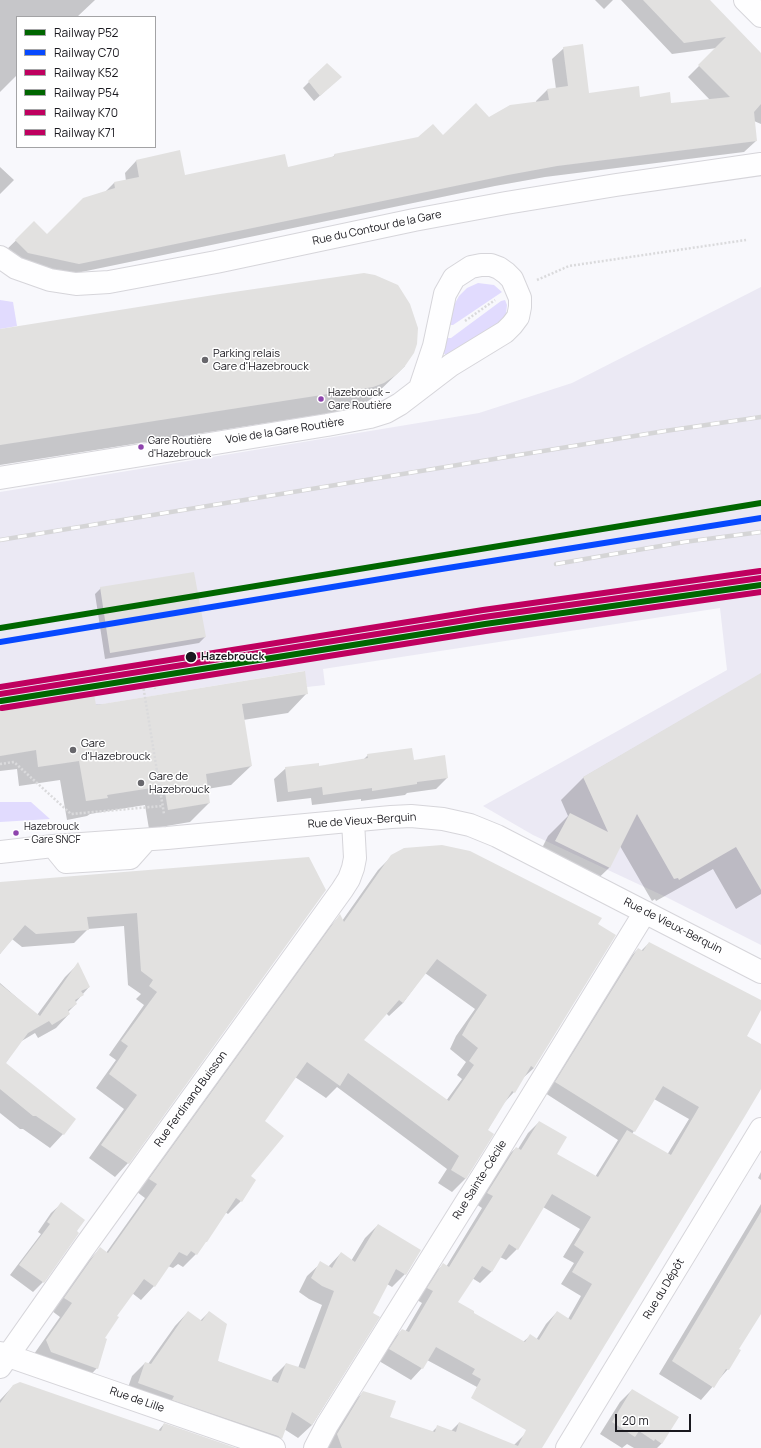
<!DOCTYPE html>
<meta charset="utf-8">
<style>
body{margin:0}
#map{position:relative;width:761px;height:1448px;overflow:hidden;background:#f8f8fc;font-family:Manrope,sans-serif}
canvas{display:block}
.legend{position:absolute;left:16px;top:16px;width:140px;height:132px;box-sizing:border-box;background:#fff;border:1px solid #a3a3a5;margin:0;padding:5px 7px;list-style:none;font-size:12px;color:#1a191f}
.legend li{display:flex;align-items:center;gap:8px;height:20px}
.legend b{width:20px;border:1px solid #a3a3a5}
.scale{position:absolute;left:615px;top:1414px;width:76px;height:18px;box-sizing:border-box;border:2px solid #1a191f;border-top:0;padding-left:5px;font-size:12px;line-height:14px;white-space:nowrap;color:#1a191f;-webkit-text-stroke:3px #fff;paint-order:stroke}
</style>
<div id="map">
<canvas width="761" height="1448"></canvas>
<ul class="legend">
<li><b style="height:5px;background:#060"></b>Railway P52</li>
<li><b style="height:5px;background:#0749ff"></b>Railway C70</li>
<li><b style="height:5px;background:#bf005f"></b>Railway K52</li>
<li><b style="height:5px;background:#060"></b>Railway P54</li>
<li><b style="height:5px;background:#bf005f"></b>Railway K70</li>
<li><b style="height:5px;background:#bf005f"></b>Railway K71</li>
</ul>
<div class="scale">20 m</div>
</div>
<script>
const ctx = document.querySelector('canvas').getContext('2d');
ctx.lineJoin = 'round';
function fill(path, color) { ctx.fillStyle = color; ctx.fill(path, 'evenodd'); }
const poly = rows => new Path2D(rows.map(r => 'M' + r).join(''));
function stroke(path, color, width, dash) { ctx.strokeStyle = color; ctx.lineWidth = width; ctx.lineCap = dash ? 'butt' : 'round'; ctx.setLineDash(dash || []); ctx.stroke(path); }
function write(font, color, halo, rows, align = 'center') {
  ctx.font = font + ' Manrope,sans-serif'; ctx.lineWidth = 3; ctx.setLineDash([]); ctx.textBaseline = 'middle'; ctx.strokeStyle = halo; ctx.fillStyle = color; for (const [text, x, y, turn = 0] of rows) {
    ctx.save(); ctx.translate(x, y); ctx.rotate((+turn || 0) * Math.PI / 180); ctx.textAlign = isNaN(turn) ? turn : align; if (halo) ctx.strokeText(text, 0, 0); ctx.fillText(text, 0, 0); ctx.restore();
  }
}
fill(poly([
 [761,287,761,945,668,898,533,835,483,806,727,670,720,608,323,669,325,685,307,687,304,671,0,721,0,492,479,413,572,383]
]), '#ebe9f4');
fill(poly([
 [478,283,494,285,502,292,453,325,449,325,454,305,459,296,467,288],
 [0,300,13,302,17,326,0,329],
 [505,300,507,305,506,314,499,326,448,356,443,353,447,338,451,338,501,301],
 [0,802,31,802,50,819,0,822]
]), '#e1dbfe');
fill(poly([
 [0,0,95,0,77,17,17,17,17,75,0,92],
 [595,0,613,0,604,9],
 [621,0,709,0,761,54,761,124,754,121,756,141,744,152,545,177,495,186,67,275,4,252,34,223,47,235,105,192,114,183,126,181,125,173,136,161,179,151,184,176,287,168,331,158,335,155,443,137,489,118,536,103,536,101,547,90,556,89,552,59,564,48,588,94,639,98,670,104,710,100,688,77,717,48,672,54],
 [327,64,334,83,314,101,303,88],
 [0,167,14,180,0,194],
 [0,330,405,366,371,399,360,406,349,410,0,465],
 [101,588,205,637,199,643,105,659,95,594],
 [761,674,761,894,736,909,713,869,656,901,655,899,652,901,620,846,609,868,586,890,534,864,548,836,568,816,561,800,584,777],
 [307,693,288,713,243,720,251,766,231,785,207,789,209,803,190,822,149,829,145,805,90,814,87,816,67,820,60,780,19,786,17,769,0,771,0,710],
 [368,755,413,761,447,778,436,789,407,793,405,795,361,801,361,799,312,805,311,798,277,802,274,779,286,768,318,767,363,760],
 [405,849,534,1068,523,1078,514,1092,503,1104,487,1131,493,1134,465,1179,452,1192,438,1183,447,1169,337,1087,326,1098,295,1077,263,1121,250,1176,241,1201,228,1214,225,1212,196,1254,183,1267,178,1264,173,1268,168,1266,154,1286,141,1300,132,1293,116,1316,104,1338,97,1368,84,1382,34,1354,60,1317,52,1311,87,1262,100,1249,106,1253,145,1198,137,1192,327,929,340,916,342,921,378,870,392,856],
 [425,973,475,1009,456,1036,450,1049,466,1062,457,1075,462,1079,446,1101,363,1040,386,1013,389,1016,403,1003],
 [0,883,325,890,128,1163,115,1177,89,1158,124,1109,96,1088,116,1060,109,1055,144,1005,136,999,141,994,128,985,124,926,88,929,74,943,22,947,12,939,0,954],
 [649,943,761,1001,761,1008,746,1036,761,1046,761,1087,561,1414,477,1387,427,1360,422,1368,411,1380,379,1361,391,1341,402,1330,405,1332,422,1303,417,1300,431,1276,443,1265,446,1267,482,1208,476,1204,504,1159,516,1148,518,1149,528,1133,539,1122,556,1154,595,1177,618,1140,545,1093,626,961,638,949,641,951],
 [654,1099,689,1119,667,1155,632,1134],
 [543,1207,580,1229,563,1257,574,1263,561,1284,581,1296,568,1319,557,1312,546,1324,536,1340,530,1336,523,1342,472,1313,456,1302,472,1278,480,1283,491,1272,500,1257,506,1260,517,1249],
 [78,964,89,987,75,1003,76,1004,68,1012,69,1014,56,1028,38,1038,35,1033,20,1042,5,1064,74,1119,63,1134,50,1148,23,1129,20,1129,0,1113,0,983,37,1015,65,977],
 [761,1172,761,1180,758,1178],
 [61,1204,43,1282,33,1292,10,1275,41,1234,38,1232,51,1213],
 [761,1204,761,1312,738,1349,728,1369,701,1400,659,1374],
 [378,1225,405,1274,392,1287,387,1284,371,1313,379,1317,312,1425,298,1438,284,1429,281,1438,272,1448,125,1396,132,1376,145,1363,148,1364,175,1326,188,1312,200,1321,209,1312,217,1361,271,1382,273,1377,286,1364,298,1368,322,1305,309,1299,299,1292,307,1276,321,1263,328,1267,341,1253,351,1261,365,1238],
 [14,1385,158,1431,164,1424,233,1448,22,1448,0,1439,0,1400],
 [632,1390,662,1443,657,1448,634,1448,627,1444,622,1448,600,1434,620,1402],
 [363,1392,389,1418,432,1432,438,1426,451,1431,459,1423,513,1446,525,1434,541,1448,325,1448,351,1405]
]), '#0003');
fill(poly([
 [643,0,710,0,761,53,761,104,754,112,757,141,557,166,508,175,79,264,28,253,15,240,34,221,47,234,83,198,115,188,114,182,139,177,136,160,180,150,185,175,285,154,288,167,335,156,334,154,418,137,433,124,443,135,476,103,489,117,510,105,549,100,547,89,568,86,563,47,583,44,589,93,639,86,640,97,670,92,671,103,730,97,698,65,726,37,684,43],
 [327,63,342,77,320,96,308,81],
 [364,273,375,275,398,285,410,304,418,328,417,344,414,353,405,366,396,375,384,383,373,387,0,445,0,329,220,294],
 [194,572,206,637,110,653,100,587],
 [305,671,308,694,242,704,252,766,206,774,210,803,168,810,164,786,107,795,108,798,86,801,79,761,38,767,36,750,0,756,0,709,94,694,96,705],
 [761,673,761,890,736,847,679,880,678,878,674,879,637,814,610,868,555,841,570,813,608,832,583,777],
 [412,748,414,760,445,755,448,778,417,782,417,784,372,791,372,788,323,795,322,787,288,792,285,767,319,763,319,766,368,758,367,754],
 [442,845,470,851,602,918,598,924,616,935,534,1068,531,1066,515,1093,512,1091,488,1130,494,1134,466,1179,451,1170,459,1156,348,1073,340,1086,307,1062,265,1121,284,1136,251,1176,256,1180,242,1202,236,1198,207,1242,206,1242,197,1255,191,1251,187,1256,179,1252,155,1287,144,1279,117,1316,119,1317,105,1338,107,1339,98,1369,51,1352,46,1340,72,1303,64,1298,100,1247,108,1253,157,1184,149,1179,340,914,344,922,391,855,404,848],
 [437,959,487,995,469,1022,462,1035,478,1048,469,1061,474,1065,449,1101,364,1040,399,1000,403,1003],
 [309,857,326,890,129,1164,101,1145,137,1095,109,1074,128,1046,121,1041,157,992,149,986,153,980,141,971,137,913,87,917,89,930,36,934,25,925,0,954,0,882],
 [649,942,761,1000,761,1010,747,1036,761,1044,761,1089,745,1116,542,1448,342,1448,337,1434,363,1391,396,1401,390,1417,435,1432,437,1425,456,1432,459,1422,518,1446,526,1430,471,1398,481,1379,472,1374,475,1369,436,1347,423,1369,389,1349,402,1329,409,1332,433,1291,427,1288,443,1263,449,1267,493,1196,487,1193,516,1147,521,1150,539,1121,567,1137,557,1154,598,1177,627,1130,671,1155,699,1107,663,1086,635,1132,555,1082,638,948,643,951],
 [552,1194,591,1217,574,1245,584,1252,572,1272,592,1284,571,1320,557,1311,539,1340,530,1334,525,1342,474,1313,474,1311,458,1302,482,1266,492,1272,509,1244,518,1250],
 [78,962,90,987,81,991,84,995,75,1000,77,1004,68,1010,70,1014,52,1025,49,1021,28,1033,6,1063,76,1119,64,1135,36,1116,33,1116,0,1089,0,984,40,1016],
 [61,1202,85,1220,77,1231,79,1233,44,1283,19,1265,50,1224,47,1222],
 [761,1212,761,1314,739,1349,741,1350,729,1370,726,1369,714,1388,672,1361],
 [378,1224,421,1250,406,1275,396,1269,373,1313,380,1317,312,1425,292,1412,282,1439,278,1436,172,1400,174,1396,138,1383,145,1362,151,1364,188,1311,202,1321,209,1311,227,1324,218,1361,278,1383,286,1363,305,1369,334,1291,322,1286,311,1278,320,1261,332,1268,341,1252,355,1262],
 [20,1382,161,1431,164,1423,236,1448,0,1448,0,1403,13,1385],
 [632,1389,679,1417,662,1444,655,1439,654,1441,639,1431,635,1437,612,1422]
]), '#e2e1e0');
const minor = poly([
 [745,0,761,16],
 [0,257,16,268,50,280,76,284,109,282,216,262,414,220,506,203,616,185,761,164],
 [0,478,327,425,370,417,386,412,400,404,451,365,505,332,512,325,518,317,520,307,520,298,512,279,506,273,499,268,491,265,481,265,471,267,454,278,445,294,434,346,420,388],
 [53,846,66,862,130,858,146,840],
 [0,852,53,846,167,838,391,817,411,816,443,819,470,825,497,836,761,972],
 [0,1353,274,1448],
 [0,1367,83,1249,342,890,349,879,353,868,355,858,353,821],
 [315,1448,327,1425,495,1156,645,912],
 [567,1448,761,1129]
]);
stroke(minor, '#d6d5da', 24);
stroke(poly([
 [537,280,569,266,746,240],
 [465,321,495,300],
 [143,685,164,814],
 [0,708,154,684,155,689],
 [0,764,14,762,71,814,162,806]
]), '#dadadc', 2.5, [2, 2]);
stroke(minor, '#fefeff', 22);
const rail = poly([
 [0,540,665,431,761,417],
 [556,564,684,542,761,532]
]);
stroke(rail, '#d5d5d6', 4.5);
stroke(rail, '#fff', 3, [9]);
stroke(poly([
 [0,628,761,503]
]), '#060', 6);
stroke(poly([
 [0,642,429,571,761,518]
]), '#0749ff', 6);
stroke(poly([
 [0,694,484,617,761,578]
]), '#bf005f', 6);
stroke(poly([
 [1,701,485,624,761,585]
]), '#060', 6);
stroke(poly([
 [0,687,483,610,760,571]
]), '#bf005f', 6);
stroke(poly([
 [2,708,486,631,761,592]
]), '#bf005f', 6);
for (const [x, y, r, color] of [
 [205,360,4,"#68676c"],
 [321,399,3.5,"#8e44ad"],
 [141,447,3.5,"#8e44ad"],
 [191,657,6,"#1a191f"],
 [73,750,4,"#68676c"],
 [141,783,4,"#68676c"],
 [16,833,3.5,"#8e44ad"]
]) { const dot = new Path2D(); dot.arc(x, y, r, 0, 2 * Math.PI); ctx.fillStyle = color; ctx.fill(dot); stroke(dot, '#fff', 1.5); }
write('10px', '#1a191f', '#fff', [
 ["Hazebrouck –",328,393],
 ["Gare Routière",328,406],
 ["Gare Routière",148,441],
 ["d'Hazebrouck",148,454],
 ["Hazebrouck",24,827],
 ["– Gare SNCF",24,840]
], 'left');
write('11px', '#1a191f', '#fff', [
 ["Rue du Contour de la Gare",377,228,-12],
 ["Voie de la Gare Routière",285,431,-9],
 ["Rue de Vieux-Berquin",362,821,-4],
 ["Rue de Vieux-Berquin",673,926,27],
 ["Rue Ferdinand Buisson",191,1099,-54],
 ["Rue Sainte-Cécile",480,1180,-58],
 ["Rue du Dépôt",664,1289,-59],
 ["Rue de Lille",137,1400,19]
]);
write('11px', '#1a191f', '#fff', [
 ["Parking relais",213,354],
 ["Gare d'Hazebrouck",213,367],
 ["Gare",81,744],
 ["d'Hazebrouck",81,757],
 ["Gare de",149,777],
 ["Hazebrouck",149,790]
], 'left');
write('bold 11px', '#1a191f', '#fff', [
 ["Hazebrouck",201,657]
], 'left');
</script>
